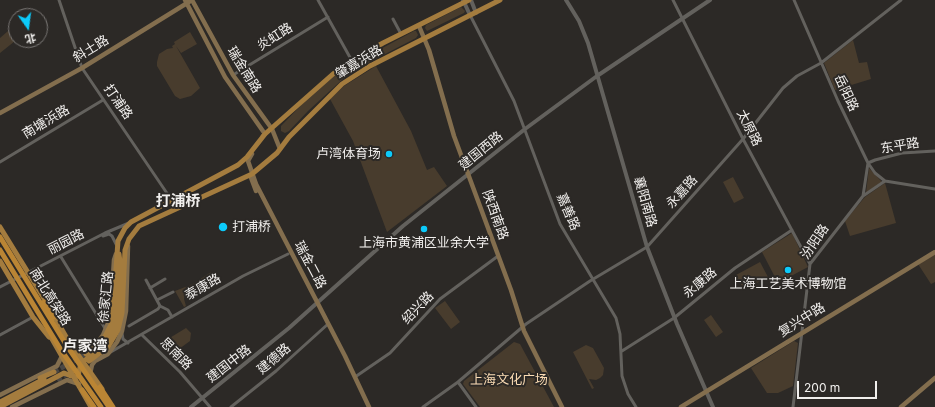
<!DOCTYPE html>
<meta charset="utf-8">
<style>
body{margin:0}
#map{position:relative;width:935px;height:407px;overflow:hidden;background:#2c2926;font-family:Inter,"Noto Sans SC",sans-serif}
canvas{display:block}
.north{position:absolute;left:8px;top:8px;width:40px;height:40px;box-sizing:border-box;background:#2c2926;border:1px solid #7b7876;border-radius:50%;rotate:166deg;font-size:11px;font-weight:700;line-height:16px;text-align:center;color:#f1efed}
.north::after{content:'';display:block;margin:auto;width:14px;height:18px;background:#0ccafa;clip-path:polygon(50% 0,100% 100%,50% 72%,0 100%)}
.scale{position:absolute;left:797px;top:381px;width:80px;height:18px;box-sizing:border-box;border:2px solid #f1efed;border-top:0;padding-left:5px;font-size:12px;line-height:14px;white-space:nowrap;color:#f1efed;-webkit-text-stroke:3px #2c2926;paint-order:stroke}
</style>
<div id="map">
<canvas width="935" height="407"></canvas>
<div class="north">北</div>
<div class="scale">200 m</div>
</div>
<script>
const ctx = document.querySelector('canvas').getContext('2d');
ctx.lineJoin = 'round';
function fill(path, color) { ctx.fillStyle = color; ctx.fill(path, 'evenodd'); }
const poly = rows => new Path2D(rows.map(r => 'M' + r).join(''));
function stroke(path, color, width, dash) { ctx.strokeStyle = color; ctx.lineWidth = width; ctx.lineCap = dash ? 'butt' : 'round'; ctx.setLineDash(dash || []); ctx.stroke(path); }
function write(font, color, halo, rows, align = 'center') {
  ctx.font = font + ' Inter,"Noto Sans SC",sans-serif'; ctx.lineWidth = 4; ctx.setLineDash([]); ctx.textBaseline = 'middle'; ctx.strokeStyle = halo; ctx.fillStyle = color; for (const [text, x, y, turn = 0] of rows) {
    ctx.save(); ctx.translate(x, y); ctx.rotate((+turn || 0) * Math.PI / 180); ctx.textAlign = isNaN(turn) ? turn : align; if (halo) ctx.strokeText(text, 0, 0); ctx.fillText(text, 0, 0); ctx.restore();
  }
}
fill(poly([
 [461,7,465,11,464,13,427,31,425,28,426,25],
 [8,31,15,41,0,53,0,38],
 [414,31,416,31,418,35,416,38,364,65,345,77,308,111,289,131,285,133,281,131,281,126,310,96,336,73],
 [190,32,197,44,181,53,176,46,200,88,191,96,180,99,175,96,157,66,157,62,159,54,167,49,173,48,172,46,175,44,174,42],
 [853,40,859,63,867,62,871,79,835,90,824,63],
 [376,66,411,131,427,170,434,167,447,186,387,232,353,141,330,99,344,86],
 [869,168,882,182,866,193],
 [733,177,744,198,734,203,723,182],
 [885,183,896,223,850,236,845,221,865,197],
 [792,233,808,267,778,283,762,252],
 [935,254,935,282,931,284,918,264],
 [760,262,768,277,744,290,736,275],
 [211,272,213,276,209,279,210,282,197,289,196,288,185,293,184,299,186,306,184,307,175,291,193,284],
 [445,301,460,322,451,329,435,308],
 [711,315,723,332,716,337,704,320],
 [186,328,191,333,190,341,179,349,170,351,171,350,168,346,166,347,168,339],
 [794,341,798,343,793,386,778,393,767,393,751,368],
 [514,342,520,344,554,407,480,407,463,384,464,381],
 [586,345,593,348,604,368,603,375,600,378,596,380,589,379,594,388,592,389,573,352]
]), '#483c2d');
stroke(poly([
 [54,372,86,354],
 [57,380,70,372]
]), '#4a4744', 5, [5, 2.5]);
stroke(poly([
 [59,0,82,68,177,208],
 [318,0,352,61],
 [673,0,743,139,810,264],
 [794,0,838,101,868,163,875,173,885,181,935,189],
 [470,15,514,101,560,224,616,318,620,334,622,376,628,394,636,407],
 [393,19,401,34],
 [233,75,328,17],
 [0,162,103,100],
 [868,163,875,160,902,153,935,151],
 [863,196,868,163],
 [103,236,109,234,112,236,117,246],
 [61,257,106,330],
 [146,280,160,306,168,310,172,317],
 [0,287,105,233,129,223],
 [150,288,165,279],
 [157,300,173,292],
 [129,326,158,309,160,306],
 [122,333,123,339,128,343],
 [0,335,33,317],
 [142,335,180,372,210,407],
 [622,351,674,318,735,268,792,230],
 [109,353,243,276,288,254],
 [355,377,390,353,440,299,498,256],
 [458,382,476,407],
 [231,407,276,371,328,324],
 [423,407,458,382,526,324,590,281,647,247,743,139,783,88,797,76,821,63,901,0],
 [793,407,810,264,863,196,885,181]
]), '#63615d', 3);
stroke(poly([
 [463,0,470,15],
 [471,0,476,13],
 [566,0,579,21,588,43,647,247,677,324,713,407],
 [191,407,289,328,403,226,525,129,597,76,710,0]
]), '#63615d', 4);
stroke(poly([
 [185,0,225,77,265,134,263,136],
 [192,0,233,75,272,129,280,149],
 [419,26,429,50,454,136,511,290,524,331,562,407],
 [0,113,82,68,192,0],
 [252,154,248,161,256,184,345,356,369,407],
 [250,175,256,191],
 [113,276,114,260,116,254],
 [73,347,83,351,97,343,103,335,111,316],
 [90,374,92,365,95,361,108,354,117,342,122,331,126,311,128,246],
 [0,395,57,366,61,358],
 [12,407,67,380,79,384],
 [681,407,935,252],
 [901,407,935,378]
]), '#836e4e', 4.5);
stroke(poly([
 [0,227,48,305],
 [0,261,33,317,49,337],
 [53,314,69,342,102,389],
 [48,332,91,407],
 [86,354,102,342,112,323,118,241,125,228,131,222,238,165,247,157,265,134,333,74,350,62,383,43,469,0],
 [89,361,108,347,118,330,122,313,125,250,129,239,139,226,252,174,277,153,289,137,342,84,370,66,500,0],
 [78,376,81,363,98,351,108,340,117,321,120,262,119,254],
 [40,378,54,372],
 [0,402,44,379],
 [0,407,64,373,71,376]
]), '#a47c3e', 5);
stroke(poly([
 [0,237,67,346,109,407],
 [0,250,61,350,101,407],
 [44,302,54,317],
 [100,387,113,407],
 [82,390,94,407]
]), '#ba8534', 5);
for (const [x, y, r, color] of [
 [389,154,4,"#0ccafa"],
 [223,227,5,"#0ccafa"],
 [424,229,4,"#0ccafa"],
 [788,270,4,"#0ccafa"]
]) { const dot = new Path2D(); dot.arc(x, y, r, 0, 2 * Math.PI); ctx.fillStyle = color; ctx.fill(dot); stroke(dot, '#2c2926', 1.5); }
write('13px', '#f1efed', '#2c2926', [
 ["炎虹路",275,37,-32],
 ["斜土路",91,49,-31],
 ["肇嘉浜路",359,62,-31],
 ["瑞金南路",244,70,58],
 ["岳阳路",846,93,65],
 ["打浦路",118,102,55],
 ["南塘浜路",46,122,-31],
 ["太原路",749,128,63],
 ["东平路",900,146,-9],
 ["建国西路",481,151,-39],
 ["永嘉路",682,192,-48],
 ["襄阳南路",645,202,74],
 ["嘉善路",568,212,67],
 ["陕西南路",495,215,70],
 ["丽园路",66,242,-27],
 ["汾阳路",815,242,-56],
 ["瑞金二路",310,265,62],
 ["永康路",700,283,-40],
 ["泰康路",203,287,-30],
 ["南北高架路",50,297,58],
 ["徐家汇路",106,297,-84],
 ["绍兴路",418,308,-46],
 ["复兴中路",802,320,-32],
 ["思南路",176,354,45],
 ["建德路",274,359,-41],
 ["建国中路",229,364,-38]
]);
write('13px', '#f1efed', '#2c2926', [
 ["卢湾体育场",381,154,"right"],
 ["打浦桥",232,227,"left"],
 ["上海市黄浦区业余大学",424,243],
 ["上海工艺美术博物馆",788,284]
]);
write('13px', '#fadbb3', '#2c2926', [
 ["上海文化广场",509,380]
]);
write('bold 15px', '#f1efed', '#2c2926', [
 ["打浦桥",178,201],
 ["卢家湾",85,346]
]);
</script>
